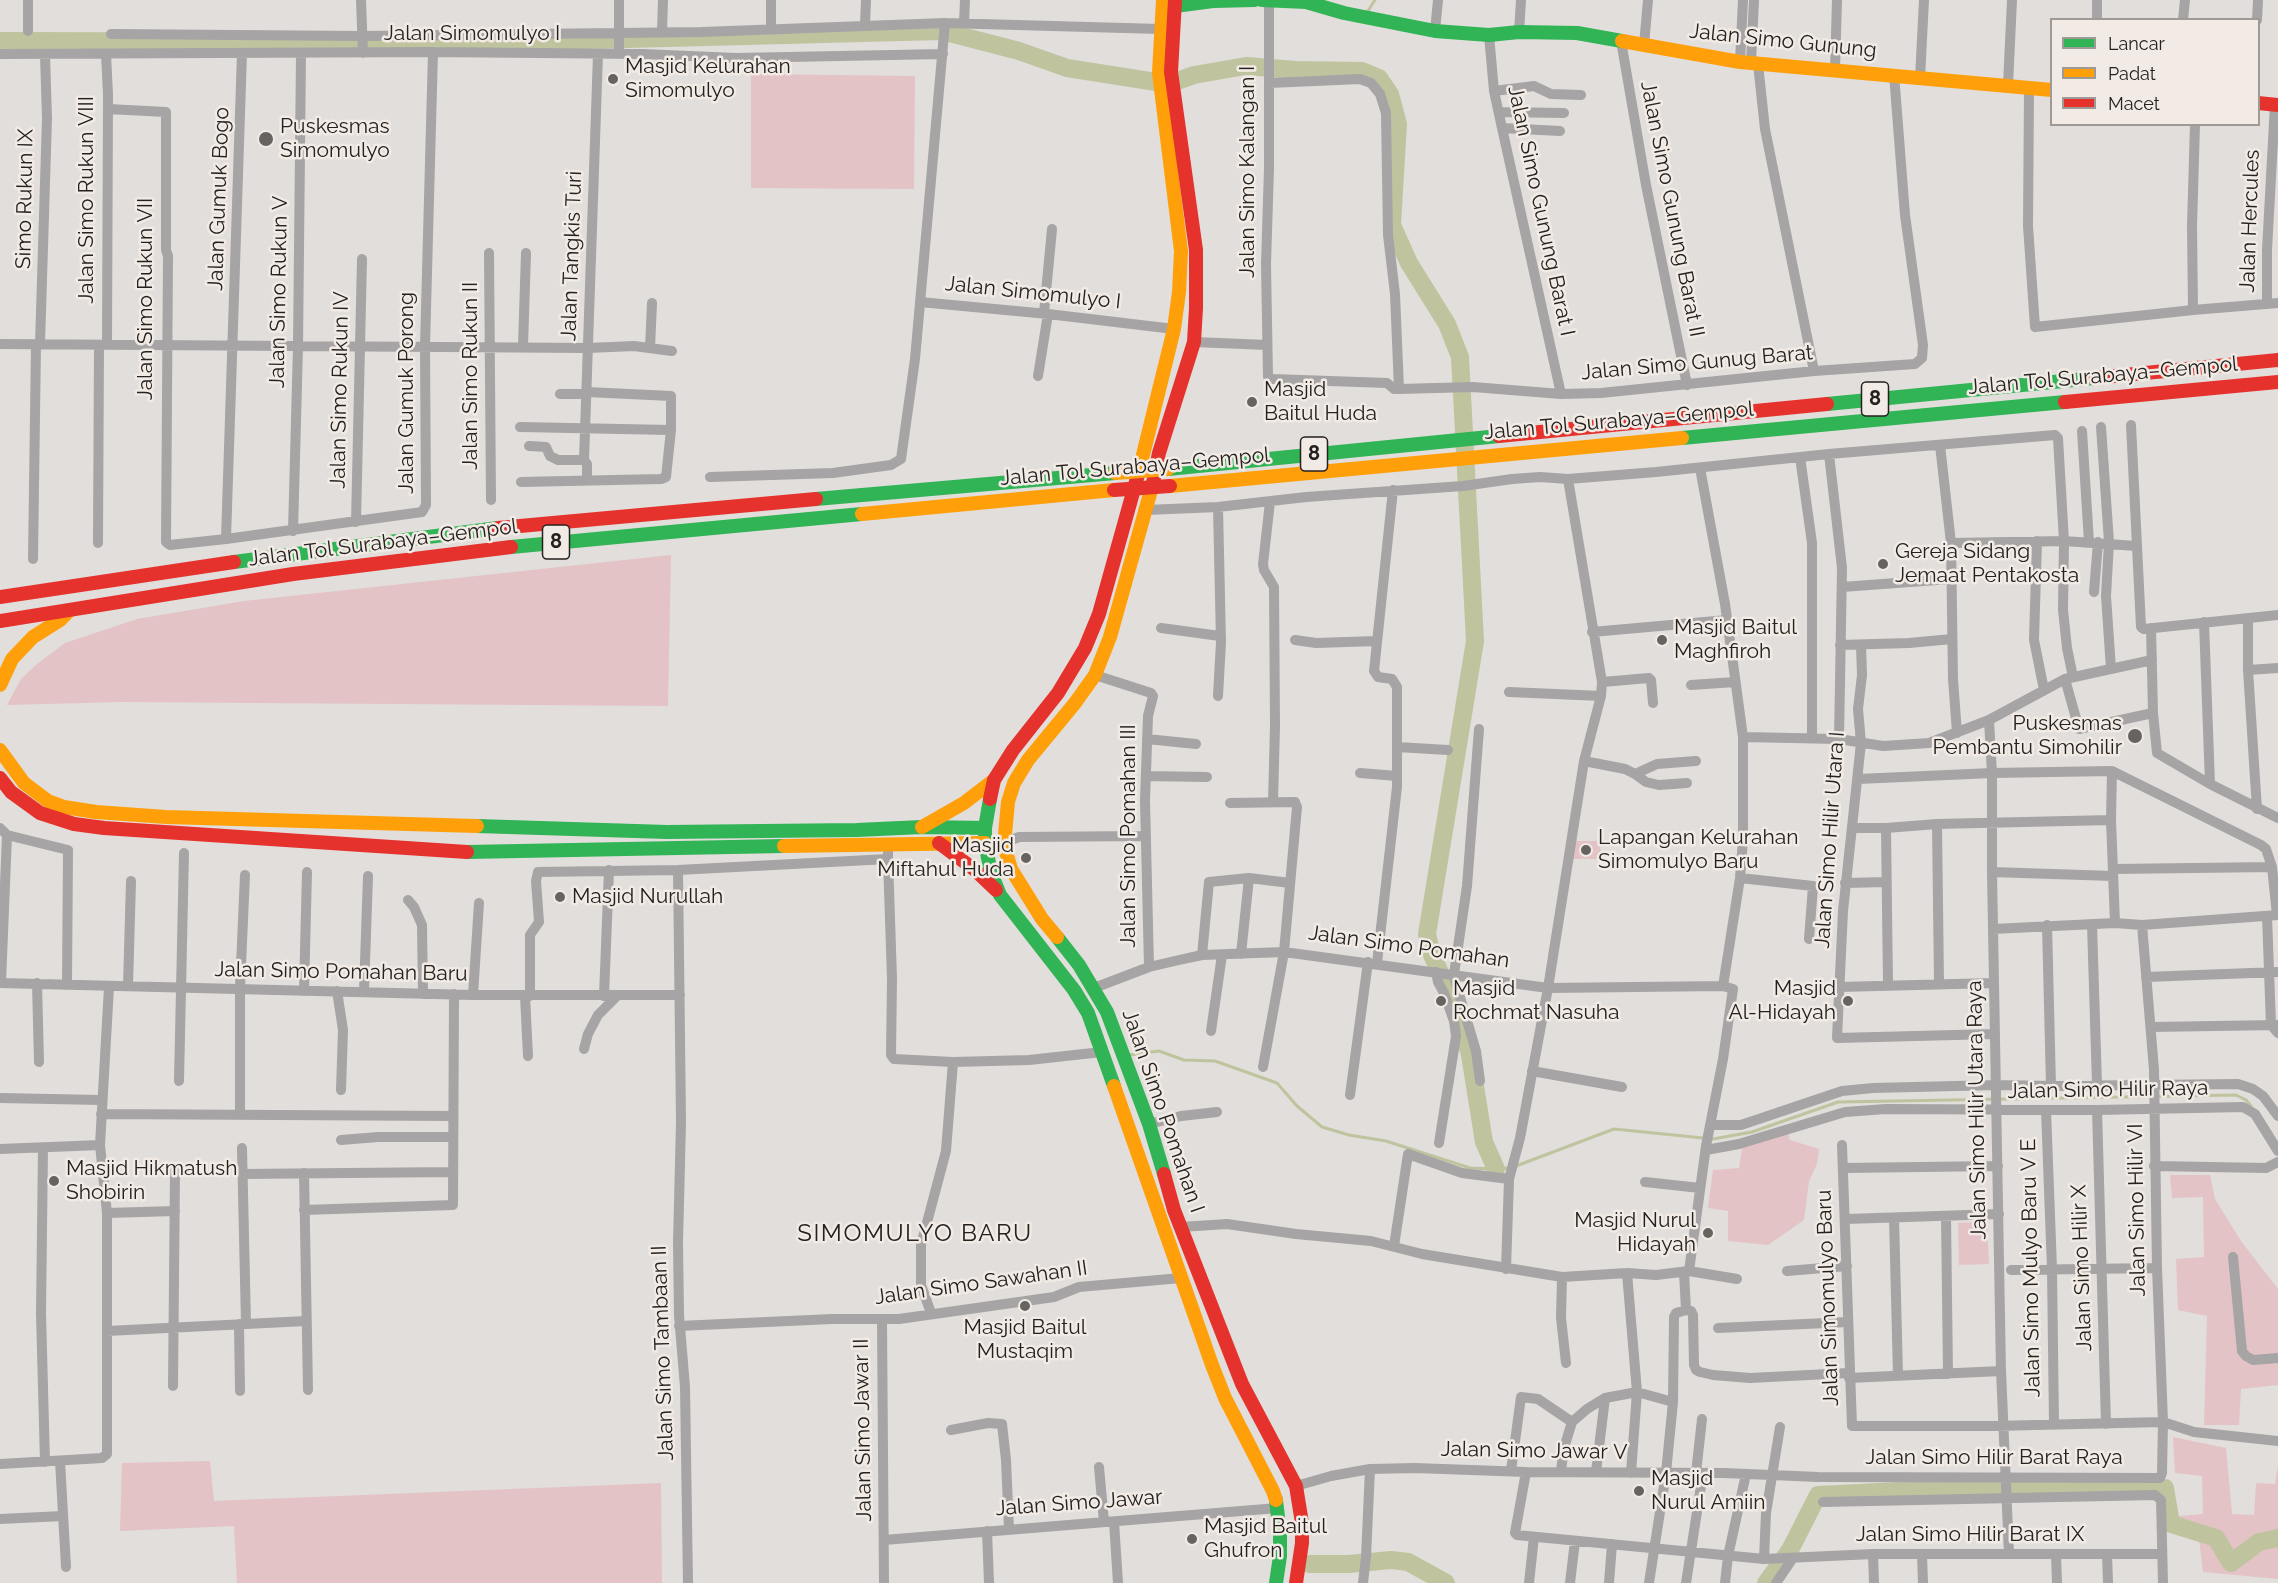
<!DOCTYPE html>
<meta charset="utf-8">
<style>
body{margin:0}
#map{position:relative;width:2278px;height:1583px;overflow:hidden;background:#e2dedb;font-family:Raleway,sans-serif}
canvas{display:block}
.legend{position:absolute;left:2050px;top:18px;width:210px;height:108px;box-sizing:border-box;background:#f2ebe5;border:2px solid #a09a96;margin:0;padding:8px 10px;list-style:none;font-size:18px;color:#24211f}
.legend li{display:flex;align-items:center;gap:12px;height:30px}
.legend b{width:30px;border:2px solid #a09a96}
</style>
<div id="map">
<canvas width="2278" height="1583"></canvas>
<ul class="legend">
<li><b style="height:8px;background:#30b455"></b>Lancar</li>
<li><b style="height:8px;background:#ff9f0a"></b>Padat</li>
<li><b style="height:8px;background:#e5322d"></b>Macet</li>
</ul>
</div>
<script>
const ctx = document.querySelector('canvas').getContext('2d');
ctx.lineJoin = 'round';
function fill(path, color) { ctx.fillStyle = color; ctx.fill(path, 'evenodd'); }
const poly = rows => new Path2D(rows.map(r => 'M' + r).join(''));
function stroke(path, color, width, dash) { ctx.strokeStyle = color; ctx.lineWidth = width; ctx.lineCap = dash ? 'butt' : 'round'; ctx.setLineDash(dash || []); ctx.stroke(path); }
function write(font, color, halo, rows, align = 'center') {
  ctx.font = font + ' Raleway,sans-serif'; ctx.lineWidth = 5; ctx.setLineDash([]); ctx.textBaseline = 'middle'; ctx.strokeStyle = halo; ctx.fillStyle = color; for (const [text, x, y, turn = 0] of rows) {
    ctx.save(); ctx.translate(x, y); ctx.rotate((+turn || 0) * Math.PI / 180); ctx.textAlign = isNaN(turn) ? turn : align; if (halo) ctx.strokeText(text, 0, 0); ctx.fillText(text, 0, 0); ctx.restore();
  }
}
fill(poly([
 [751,74,915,76,914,189,751,188],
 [671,555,668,706,121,702,7,705,21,679,37,664,65,643,137,619,244,601],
 [1571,841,1600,841,1601,859,1572,859],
 [1787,1129,1790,1140,1819,1149,1817,1164,1809,1181,1804,1220,1768,1245,1728,1241,1728,1211,1708,1208,1713,1170,1739,1168,1743,1143],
 [2170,1175,2210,1175,2215,1199,2241,1241,2278,1289,2278,1385,2241,1389,2239,1425,2204,1425,2207,1316,2178,1310,2176,1259,2204,1257,2203,1197,2172,1198],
 [1987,1222,1989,1264,1959,1265,1958,1223],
 [2173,1437,2226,1448,2232,1514,2254,1515,2256,1483,2275,1484,2278,1466,2278,1579,2203,1572,2199,1539,2180,1536,2179,1516,2203,1514,2202,1476,2175,1473],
 [210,1461,214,1501,661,1483,662,1583,237,1583,234,1526,120,1531,122,1463]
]), '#e3c3c6');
stroke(poly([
 [1368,11,1375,0],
 [1129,1055,1159,1051,1184,1060,1215,1061,1277,1083,1297,1106,1322,1127,1349,1135,1386,1141,1470,1168,1496,1169,1509,1168],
 [1516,1166,1614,1129,1713,1139,1752,1132,1838,1102,2236,1095,2246,1100,2251,1106]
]), '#bfc49f', 3);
stroke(poly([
 [0,41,510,42,942,31,1019,51,1067,68,1169,84,1194,75,1246,66,1296,70,1362,71,1379,78,1390,94,1398,124,1392,225,1409,263,1447,324,1460,357,1475,641,1427,934,1432,955,1458,1012,1470,1055,1484,1142,1496,1169],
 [1309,1564,1349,1564,1391,1560,1408,1562,1446,1583],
 [1766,1583,1790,1550,1818,1495,1962,1488,2133,1491,2165,1488,2171,1524,2216,1538,2231,1563,2259,1542,2278,1538]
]), '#bfc49f', 18);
stroke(poly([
 [28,0,28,31],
 [361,0,363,53],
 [619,0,619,54],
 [1269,0,1269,168,1266,264,1268,377,1272,379,1387,383,1394,389,1399,389,1473,387,1561,394,1601,393,1814,371,1915,364,1922,358,1923,345,1905,215,1894,74],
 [2097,20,2097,0],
 [2183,20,2185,0],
 [2257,20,2258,0],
 [964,23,965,0],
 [865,25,866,0],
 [771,28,771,0],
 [1435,31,1438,0],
 [662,32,663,0],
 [1519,32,1521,0],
 [111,34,362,36,702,32,945,23,1160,29],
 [1489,35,1494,91,1502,128,1561,394],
 [1621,41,1646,185,1687,385],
 [1644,45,1648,0],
 [0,54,433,52,643,54,736,58,943,54],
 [106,54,108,95,107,345],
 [1740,62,1743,0],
 [1751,63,1754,0],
 [1758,64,1765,129,1814,371],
 [1835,70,1837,0],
 [1920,78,1924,0],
 [1269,83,1360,79,1371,83,1380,94,1386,113,1388,235,1395,294,1399,389],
 [2008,85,2012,0],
 [2029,88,2028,226,2035,327,2193,310,2278,303],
 [1494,91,1534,86,1551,94,1581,95],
 [108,109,166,112,166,250,168,256,166,542,170,545,226,539,422,512,426,505,425,346,433,52],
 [1499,112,1564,113],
 [1502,128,1560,131],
 [489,253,491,500],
 [920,302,1048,314,1174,329],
 [2267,304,2267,250,2275,104],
 [2193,310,2192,226,2195,124],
 [1044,313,1052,229],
 [1194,342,1267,345],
 [0,344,588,348,634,346,672,351],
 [40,344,47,118,45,55],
 [523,346,526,253],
 [650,348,652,303],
 [1038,376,1048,314],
 [560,394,587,394],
 [2131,425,2141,627,2144,629,2278,615],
 [520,427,671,430],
 [2101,427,2109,542,2106,596,2111,669],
 [2082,431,2089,542],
 [1940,445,1951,543,1953,679,1957,733],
 [529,446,546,447,550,456,558,460,584,460],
 [1829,454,1842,568,1839,739],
 [1800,457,1812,543,1812,738],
 [1700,468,1725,604,1743,737,1743,840,1740,878,1723,986],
 [710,477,833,473,891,465,901,459,915,359,945,23],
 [1568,479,1602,682,1601,696,1584,761,1625,769,1635,774,1657,764,1696,761],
 [587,481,587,464,584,460,598,54],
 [521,482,661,479,666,477,671,430,671,396,587,392],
 [1270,502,1263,564,1264,570,1274,587,1275,726,1273,802],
 [1146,510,1218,507,1306,497,1463,486,1512,479,1540,477,1568,479,1656,472,1829,454,2055,435,2058,438,2064,541,2063,610,2067,648,2073,677],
 [356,522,362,259],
 [293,531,298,347,301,53],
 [226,539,242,53],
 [2037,541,2034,640,2044,690],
 [98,543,99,345],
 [1951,543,2064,541,2136,546],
 [33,559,36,344],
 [1842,587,1951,579],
 [2094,592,2098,542],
 [2248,618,2248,670,2257,809],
 [2204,622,2210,784],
 [1161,628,1220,636],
 [2151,628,2153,713,2157,753,2210,784,2278,818],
 [1592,632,1727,620],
 [1295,640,1316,643,1377,641],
 [1840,645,1909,643,1952,639],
 [1861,645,1862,675,1858,709,1861,743,1843,911,1837,1038,1995,1034],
 [2248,670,2278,668],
 [1095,675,1151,693,1153,696,1148,716,1145,800,1149,967],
 [2065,679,2079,729,2153,713],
 [1602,682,1649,678,1651,680,1653,703],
 [1691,685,1735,682],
 [1509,692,1601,696],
 [1218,696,1221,642,1218,507],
 [1989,720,1992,773,1992,872,2001,1371,2009,1554],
 [1743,737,1839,739,1883,746,1929,743,1989,720,2065,679,2152,660],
 [1147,739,1196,744],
 [1397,747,1448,750],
 [2112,771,2111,820,2115,923],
 [1360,773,1397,776],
 [1635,774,1646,782,1659,785,1687,783],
 [1146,776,1207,777],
 [1858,779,1992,773,2112,771,2261,845,2266,849,2272,867,2277,915],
 [1230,803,1295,802,1297,807,1284,952,1263,1067],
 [1937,824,1939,983],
 [0,828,7,835,68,850,67,985],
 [1852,828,1886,828,1937,824,2111,820],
 [1886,828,1888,985],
 [1001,844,1019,837,1145,836],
 [888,859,892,979,891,1055,894,1059,953,1062],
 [2113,869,2272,867],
 [678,870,681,1122,678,1243,679,1315,685,1387,688,1583],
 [1992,872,2113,876],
 [1249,878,1290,883],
 [1740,878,1813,886,1809,939],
 [1845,883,1886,882],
 [408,900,414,907,422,925,423,994],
 [2267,916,2271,1025,2278,1033],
 [2092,924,2097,1085],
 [2047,925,2051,1086],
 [1993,929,2115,923,2142,925,2278,915],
 [1202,955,1209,882,1249,878,1241,954],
 [1377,963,1397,787,1397,687,1392,679,1378,677,1374,671,1393,490],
 [1436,972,1438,982,1444,993,1454,1021,1456,1036,1439,1143],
 [1453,974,1476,1051,1480,1081],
 [1454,974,1467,886,1479,729],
 [2146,977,2278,972],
 [0,983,473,995,680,995],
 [1,983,7,835],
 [37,983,39,1062],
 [128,986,131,881],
 [1839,987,1994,983],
 [1094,988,1149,967,1179,960,1202,955,1284,952,1548,988,1723,986,1733,989,1723,1059,1706,1146,1689,1271,1656,1275,1627,1273,1562,1277,1422,1254,1371,1241,1296,1234,1227,1224,1181,1227],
 [304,991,307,872],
 [337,991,343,1030,341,1090],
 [364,991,368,876],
 [473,995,479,903],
 [525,996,528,1056],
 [530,996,530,935,539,922,536,881,538,872,678,870,888,859,888,843],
 [604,996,609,870],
 [2151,1027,2278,1025],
 [1211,1031,1222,955],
 [584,1049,588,1034,598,1015,617,996],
 [1532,1071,1622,1087],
 [179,1081,184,853],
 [1350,1095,1368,962],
 [0,1098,101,1100],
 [2046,1110,2052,1269,2054,1424],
 [2097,1110,2106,1424],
 [101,1114,453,1116],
 [240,1115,240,988,245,875],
 [1149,1124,1181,1116,1217,1112],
 [1710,1125,1741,1125,1842,1091,1873,1088,1997,1085,2051,1086,2238,1084,2253,1089,2263,1096,2278,1116],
 [341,1140,378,1137,453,1137],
 [1842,1145,1852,1426,1994,1426,2163,1422,2194,1432,2278,1441],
 [43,1148,41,1313,45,1462],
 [242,1148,246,1324],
 [0,1149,100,1145],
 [1706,1150,1739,1144,1845,1112,1886,1109,2097,1110,2243,1107,2255,1114,2278,1151],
 [2154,1166,2266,1168,2278,1162],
 [1844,1168,1998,1166],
 [304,1173,308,1390],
 [242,1174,453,1172],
 [1645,1182,1700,1188],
 [304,1210,453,1205,454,994],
 [107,1213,175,1211],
 [1946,1216,1948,1374],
 [1894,1218,1898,1375],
 [1846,1219,1999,1214],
 [1394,1246,1408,1154,1462,1173,1509,1179],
 [2233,1257,2242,1351,2246,1356,2253,1360,2278,1358],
 [1506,1269,1509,1179,1520,1138,1548,988,1584,761],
 [2011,1270,2157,1268],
 [1689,1271,1737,1279],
 [1787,1271,1847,1266],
 [1627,1273,1637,1392,1631,1473],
 [1562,1277,1561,1318,1566,1363],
 [1686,1310,1691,1311,1693,1315,1694,1365,1696,1370,1700,1372,1713,1375,1750,1378,1848,1373],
 [931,1313,921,1285,921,1245,946,1151,953,1062,1029,1060,1102,1052],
 [882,1320,884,1583],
 [239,1324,240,1391],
 [679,1326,832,1319,899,1319,1054,1297,1079,1287,1181,1278],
 [1718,1328,1848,1322],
 [107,1331,306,1321],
 [1849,1378,2001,1371],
 [173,1386,175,1171],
 [951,1430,988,1423,1002,1424,1006,1460,1009,1529],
 [60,1461,66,1567],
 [0,1464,102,1458,107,1454,107,1213,100,1145,109,987],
 [1099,1467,1104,1522],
 [1511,1471,1521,1397,1538,1399,1572,1422],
 [1561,1471,1564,1448,1572,1422,1587,1409,1605,1398,1637,1392,1673,1402],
 [1526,1472,1515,1533,1517,1535,1764,1559,1873,1554,2162,1554],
 [1596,1472,1605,1398],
 [1696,1473,1702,1419],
 [1296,1486,1331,1476,1370,1469,1415,1468,1526,1472,1724,1473,1818,1477,2160,1478,2162,1473,2163,1422,2157,1268,2154,1070,2142,925],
 [1823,1502,2155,1495,2161,1500,2163,1583],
 [0,1519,63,1516],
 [1114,1522,1118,1583],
 [987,1531,989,1583],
 [884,1540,1278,1508],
 [1873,1554,1874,1583],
 [1922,1554,1923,1583],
 [2056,1554,2057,1583],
 [2107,1554,2108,1583],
 [1764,1559,1766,1513,1780,1427],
 [1363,1583,1366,1557,1370,1469],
 [1529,1583,1534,1537],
 [1570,1583,1575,1541],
 [1609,1583,1612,1544],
 [1649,1583,1666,1473,1673,1402,1674,1317,1676,1313,1686,1310,1684,1272],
 [1686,1583,1703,1473],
 [1725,1583,1728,1556,1746,1474],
 [1776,1583,1793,1558]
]), '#a6a4a4', 10);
stroke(poly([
 [1262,0,1306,2,1344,13,1435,31,1489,35,1519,32,1577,33,1622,41],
 [1175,6,1213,1,1255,0],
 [1827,404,2094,378],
 [1682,438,2065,402],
 [1168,469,1499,436],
 [816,499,1115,473],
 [511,547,862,514],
 [234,562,498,528],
 [990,799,985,828,985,843,991,873,1000,895,1074,990,1088,1013,1114,1086],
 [477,826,667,832,857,830,922,827,985,828],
 [467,852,784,846],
 [1057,937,1079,965,1107,1012,1149,1124,1164,1174],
 [1276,1500,1280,1534,1280,1556,1276,1583]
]), '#30b455', 14);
stroke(poly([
 [1622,41,1740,62,2052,90],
 [1139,471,1174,329,1179,292,1181,251,1159,73,1163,0],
 [1170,486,1682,438],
 [862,514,1114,490],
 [0,685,12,659,33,637,60,620,69,611],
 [0,750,24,783,48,801,64,807,96,812,166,817,477,826],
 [922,827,964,803,994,780],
 [784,846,985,843],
 [1057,937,1042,919,1011,869,1004,845,1008,802,1014,783,1028,760,1075,703,1095,675,1110,637,1153,483],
 [1114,1086,1212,1365,1225,1398,1273,1491,1276,1500]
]), '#ff9f0a', 14);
stroke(poly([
 [2258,103,2278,105],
 [2094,378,2278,360],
 [2065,402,2278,382],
 [1499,436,1827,404],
 [1153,483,1159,453,1194,342,1196,308,1196,250,1171,72,1175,0],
 [498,528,816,499],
 [0,597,234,562],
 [0,621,293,574,511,547],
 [0,778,11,792,40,813,74,824,104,828,467,852],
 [990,799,994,780,1013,750,1058,693,1085,648,1099,614,1139,471],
 [939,843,975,870,996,890],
 [1164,1174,1174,1210,1242,1384,1296,1486,1302,1523,1302,1543,1296,1583]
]), '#e5322d', 14);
stroke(poly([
 [1115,473,1168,469]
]), '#ff9f0a', 14);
stroke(poly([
 [1114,490,1170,486]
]), '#e5322d', 14);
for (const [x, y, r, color] of [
 [613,79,6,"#666361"],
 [266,139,8,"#666361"],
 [1252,402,6,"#666361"],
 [1883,564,6,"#666361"],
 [1662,640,6,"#666361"],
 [2135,736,8,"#666361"],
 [1586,850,6,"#666361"],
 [1026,858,6,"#666361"],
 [560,897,6,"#666361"],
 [1441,1001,6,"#666361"],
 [1848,1001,6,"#666361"],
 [54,1181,6,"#666361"],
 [1708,1233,6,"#666361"],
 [1025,1306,6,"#666361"],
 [1639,1491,6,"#666361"],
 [1192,1539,6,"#666361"]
]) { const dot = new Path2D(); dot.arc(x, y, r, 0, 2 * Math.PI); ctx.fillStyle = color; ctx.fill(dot); stroke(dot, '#f2ebe5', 2); }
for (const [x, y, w] of [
 [1875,399,27],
 [1314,454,27],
 [556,542,27]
]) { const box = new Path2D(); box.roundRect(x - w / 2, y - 17, w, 34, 4.5); ctx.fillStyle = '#f2ebe5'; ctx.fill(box); stroke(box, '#24211f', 1.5); }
write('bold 20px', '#24211f', null, [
 ["8",1875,399],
 ["8",1314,454],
 ["8",556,542]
]);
write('21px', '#24211f', '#f2ebe5', [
 ["Jalan Simomulyo I",472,34],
 ["Jalan Simo Gunung",1783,41,6],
 ["Jalan Simo Kalangan I",1248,172,-90],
 ["Simo Rukun IX",25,199,-89],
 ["Jalan Gumuk Bogo",219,199,-88],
 ["Jalan Simo Rukun VIII",87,200,-90],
 ["Jalan Simo Gunung Barat II",1672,209,79],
 ["Jalan Simo Gunung Barat I",1541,211,78],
 ["Jalan Hercules",2250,221,-88],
 ["Jalan Tangkis Turi",572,256,-88],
 ["Jalan Simo Rukun V",279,292,-89],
 ["Jalan Simomulyo I",1033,293,6],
 ["Jalan Simo Rukun VII",146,299,-90],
 ["Jalan Simo Gunug Barat",1697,363,-5],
 ["Jalan Simo Rukun II",471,376,-90],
 ["Jalan Tol Surabaya–Gempol",2103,376,-5],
 ["Jalan Simo Rukun IV",340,390,-89],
 ["Jalan Gumuk Porong",407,393,-90],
 ["Jalan Tol Surabaya–Gempol",1619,421,-5],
 ["Jalan Tol Surabaya–Gempol",1135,467,-5],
 ["Jalan Tol Surabaya–Gempol",383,543,-7],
 ["Jalan Simo Pomahan III",1129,836,-90],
 ["Jalan Simo Hilir Utara I",1830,840,-86],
 ["Jalan Simo Pomahan",1409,947,8],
 ["Jalan Simo Pomahan Baru",341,972,1],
 ["Jalan Simo Hilir Raya",2108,1090,-1],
 ["Jalan Simo Hilir Utara Raya",1977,1110,-91],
 ["Jalan Simo Pomahan I",1163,1111,71],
 ["Jalan Simo Hilir VI",2137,1210,-91],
 ["Jalan Simo Mulyo Baru V E",2031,1268,-91],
 ["Jalan Simo Hilir X",2082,1268,-92],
 ["Jalan Simo Sawahan II",981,1283,-8],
 ["Jalan Simomulyo Baru",1828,1298,-92],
 ["Jalan Simo Tambaan II",663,1353,-92],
 ["Jalan Simo Jawar II",863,1430,-91],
 ["Jalan Simo Jawar V",1534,1451,1],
 ["Jalan Simo Hilir Barat Raya",1994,1458],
 ["Jalan Simo Jawar",1079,1503,-4],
 ["Jalan Simo Hilir Barat IX",1970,1535]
]);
write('21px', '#24211f', '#f2ebe5', [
 ["Masjid Kelurahan",625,67],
 ["Simomulyo",625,91],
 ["Puskesmas",280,127],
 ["Simomulyo",280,151],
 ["Masjid",1264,390],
 ["Baitul Huda",1264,414],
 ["Gereja Sidang",1895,552],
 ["Jemaat Pentakosta",1895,576],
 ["Masjid Baitul",1674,628],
 ["Maghfiroh",1674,652],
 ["Puskesmas",2122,724,"right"],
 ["Pembantu Simohilir",2122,748,"right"],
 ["Lapangan Kelurahan",1598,838],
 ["Simomulyo Baru",1598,862],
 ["Masjid",1014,846,"right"],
 ["Miftahul Huda",1014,870,"right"],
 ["Masjid Nurullah",572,897],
 ["Masjid",1453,989],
 ["Rochmat Nasuha",1453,1013],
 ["Masjid",1836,989,"right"],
 ["Al-Hidayah",1836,1013,"right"],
 ["Masjid Hikmatush",66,1169],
 ["Shobirin",66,1193],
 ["Masjid Nurul",1696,1221,"right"],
 ["Hidayah",1696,1245,"right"],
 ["Masjid Baitul",1025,1328,"center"],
 ["Mustaqim",1025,1352,"center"],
 ["Masjid",1651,1479],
 ["Nurul Amiin",1651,1503],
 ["Masjid Baitul",1204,1527],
 ["Ghufron",1204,1551]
], 'left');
ctx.letterSpacing = '1.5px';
write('24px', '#24211f', '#f2ebe5', [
 ["SIMOMULYO BARU",915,1234]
]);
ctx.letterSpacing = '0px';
</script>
